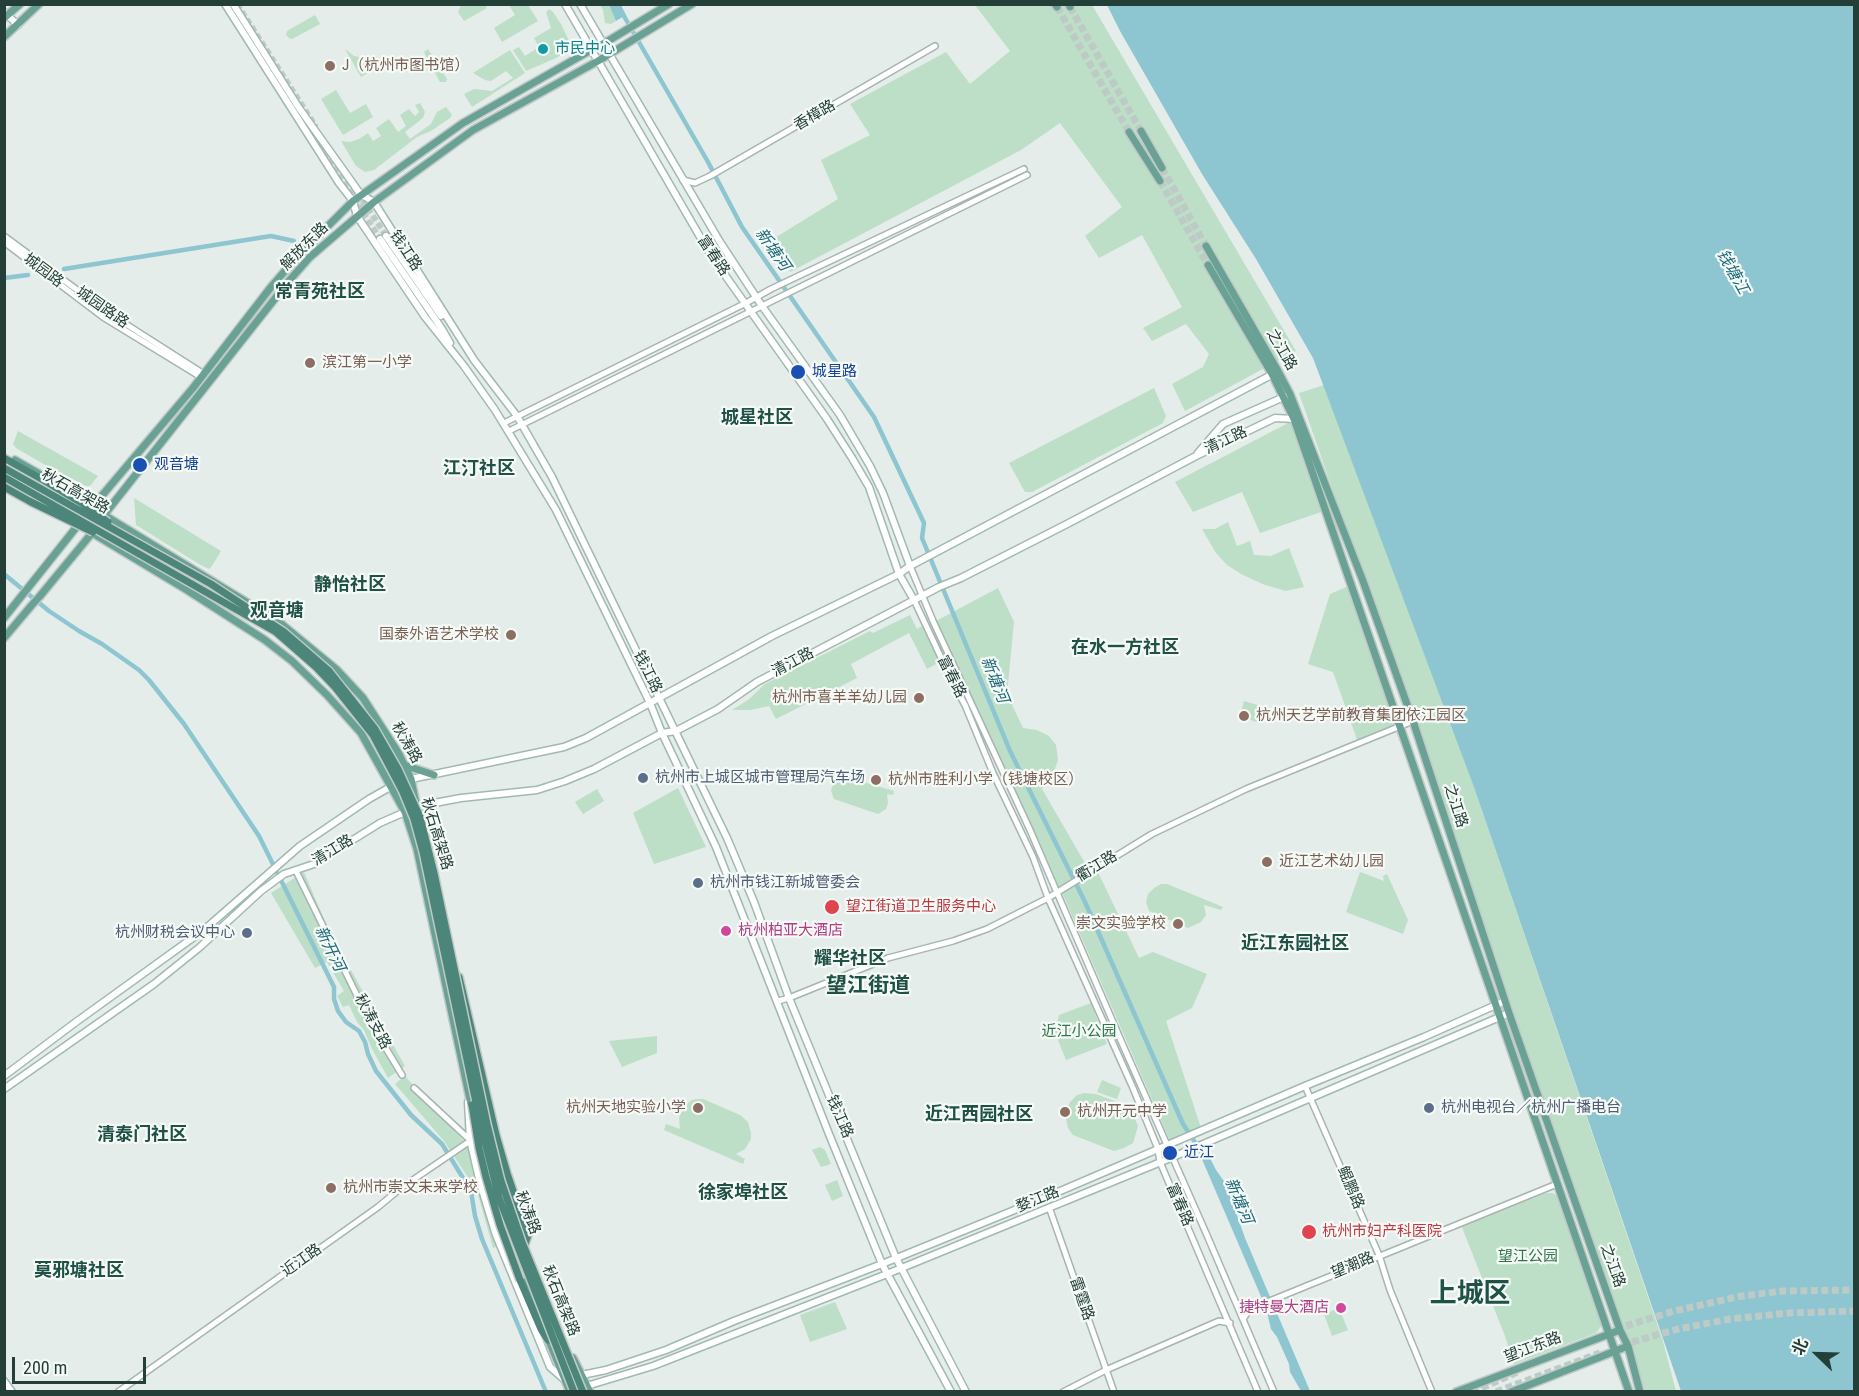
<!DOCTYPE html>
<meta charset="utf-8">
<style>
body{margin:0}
#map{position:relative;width:1859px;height:1396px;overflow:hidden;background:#e4ede9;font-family:"Roboto Condensed","Noto Sans SC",sans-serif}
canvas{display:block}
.frame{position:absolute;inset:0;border:6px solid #233f38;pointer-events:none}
.north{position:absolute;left:1787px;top:1324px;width:60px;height:60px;-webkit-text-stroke:4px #f5faf7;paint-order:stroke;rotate:293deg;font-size:16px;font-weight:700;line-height:24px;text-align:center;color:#233f38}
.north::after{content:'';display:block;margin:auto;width:21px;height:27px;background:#233f38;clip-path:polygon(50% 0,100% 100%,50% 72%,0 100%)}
.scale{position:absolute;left:12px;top:1357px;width:134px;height:27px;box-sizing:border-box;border:3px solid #233f38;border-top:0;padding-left:8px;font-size:18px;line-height:21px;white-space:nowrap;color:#233f38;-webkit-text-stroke:4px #f5faf7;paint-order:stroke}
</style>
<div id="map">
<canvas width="1859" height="1396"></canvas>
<div class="frame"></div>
<div class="north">北</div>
<div class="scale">200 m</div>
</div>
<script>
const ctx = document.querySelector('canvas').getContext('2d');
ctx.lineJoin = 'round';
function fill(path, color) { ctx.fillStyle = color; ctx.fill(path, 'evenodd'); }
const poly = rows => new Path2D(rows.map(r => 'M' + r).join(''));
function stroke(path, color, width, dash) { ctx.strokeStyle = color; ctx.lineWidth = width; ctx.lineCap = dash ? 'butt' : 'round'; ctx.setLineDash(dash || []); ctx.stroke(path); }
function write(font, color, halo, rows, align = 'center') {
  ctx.font = font + ' "Roboto Condensed","Noto Sans SC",sans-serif'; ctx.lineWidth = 4.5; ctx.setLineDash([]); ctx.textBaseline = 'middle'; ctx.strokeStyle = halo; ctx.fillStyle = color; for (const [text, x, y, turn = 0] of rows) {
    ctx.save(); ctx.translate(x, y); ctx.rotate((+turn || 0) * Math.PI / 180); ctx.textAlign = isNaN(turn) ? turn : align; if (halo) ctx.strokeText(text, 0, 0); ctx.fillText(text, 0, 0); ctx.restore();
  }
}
fill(poly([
 [461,5,485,5,487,8,464,21,458,12],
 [509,5,528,5,538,21,502,42,494,28,515,15],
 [600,5,609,5,616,21,611,24,605,23,603,10],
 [975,5,1092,5,1296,351,1185,411,1172,384,1203,367,1209,354,1186,324,1152,341,1143,328,1182,307,1142,235,1099,258,1085,236,1122,207,1060,123,1021,150,790,272,773,239,838,199,821,160,870,135,850,104,946,52,970,84,1010,51],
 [549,9,553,12,561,24,572,47,570,50,556,58,526,71,513,50,519,47,525,56,539,47,534,38,551,28,546,12],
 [315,15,320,24,292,39,289,38,286,35,287,31],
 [345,49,354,56,368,59,380,61,391,59,361,77],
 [428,49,447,79,446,82,440,82,429,62,424,52],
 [510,50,525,73,472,107,464,94,474,89,492,91,513,78,506,71,491,81,485,80,473,73],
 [336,90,350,113,366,104,373,117,343,135,321,99],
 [420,103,425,112,423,118,405,132,410,139,431,124,437,112,446,107,452,115,450,118,431,131,417,137,374,170,365,172,356,166,341,141,350,142,359,139,368,133,373,141,381,136,376,128,389,119,398,132,406,126,400,115,409,109,415,116,419,112,415,105],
 [1324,385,1475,790,1662,1338,1676,1391,1645,1391,1631,1350,1505,1001,1413,721,1299,393],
 [1154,388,1166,416,1163,423,1032,492,1025,492,1009,463],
 [1290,422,1321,512,1260,533,1242,492,1193,512,1175,482],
 [18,431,98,476,90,486,86,486,47,466,16,448,13,444],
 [134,498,221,551,212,566,209,569,199,564,136,525],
 [1228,522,1237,546,1250,541,1254,555,1271,556,1289,548,1304,587,1286,591,1265,585,1243,575,1227,565,1216,553,1202,529,1215,529],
 [1351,585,1398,726,1358,742,1333,672,1308,664,1330,594],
 [998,588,1014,622,1007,694,1023,728,1037,730,1049,736,1056,745,1058,760,1052,777,1042,789,1089,870,1095,866,1139,958,1153,952,1207,974,1192,1008,1166,1021,1201,1128,1170,1141,1060,888,1056,885,1033,830,936,621],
 [910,615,917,629,926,624,942,661,927,669,909,633,851,664,857,678,776,719,769,706,750,710,732,710,748,700,765,684,870,631,873,633],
 [1244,701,1261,706,1257,722,1240,717],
 [843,776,894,791,893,795,887,794,888,803,886,809,878,814,834,799,831,791,834,782],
 [678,788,706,847,654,864,633,813],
 [597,789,604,801,583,814,575,802],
 [304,872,330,933,405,1066,388,1078,371,1047,364,1030,357,1022,349,1005,343,1007,337,996,344,991,327,962,315,968,271,893],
 [1360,872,1384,881,1383,876,1387,874,1408,920,1403,934,1346,912],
 [1161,884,1167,884,1223,907,1221,910,1204,905,1206,915,1201,922,1188,928,1149,911,1146,902,1148,894,1154,888],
 [1091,1003,1107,1044,1066,1060,1055,1033,1059,1015],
 [657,1036,657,1053,622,1067,609,1041],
 [405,1076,464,1141,484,1166,511,1241,493,1248,477,1191,444,1141,395,1084],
 [1102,1080,1121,1088,1117,1099,1097,1092],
 [1084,1093,1096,1094,1130,1107,1138,1126,1133,1143,1124,1148,1114,1151,1073,1135,1068,1128,1065,1114,1070,1102,1077,1095],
 [697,1099,703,1099,740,1115,748,1122,751,1133,751,1139,745,1149,736,1154,745,1159,743,1164,664,1130,666,1124,680,1129,679,1118,683,1107,692,1100],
 [820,1147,825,1150,831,1164,821,1167,812,1150],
 [837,1180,843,1196,832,1201,825,1185],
 [1546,1193,1553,1193,1559,1198,1580,1250,1602,1325,1596,1333,1514,1364,1505,1336,1461,1225],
 [835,1302,847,1329,810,1342,800,1315],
 [1339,1308,1348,1330,1332,1336,1324,1314]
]), '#bddec7');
fill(poly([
 [609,5,621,5,626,15,616,21],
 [1107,5,1854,5,1854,1391,1681,1391,1475,790,1313,358,1256,259,1202,174,1120,31],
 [1208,1154,1216,1170,1226,1184,1245,1238,1310,1391,1301,1391,1290,1372,1289,1364,1277,1337,1271,1329,1266,1308,1201,1157]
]), '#8dc5d1');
stroke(poly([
 [617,4,708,162,742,227,874,417,924,523,922,538,1010,751,1085,902,1183,1124,1206,1159],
 [64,269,271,236,294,241],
 [4,278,28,275],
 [4,574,49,611,79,631,102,644,139,670,149,680,184,724,259,836,334,987,334,999,338,1011,346,1022,359,1031,365,1042,368,1054,376,1071,411,1115,442,1144,471,1191,475,1216,482,1239,546,1392]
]), '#8dc5d1', 4.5);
stroke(poly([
 [237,4,316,127],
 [300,114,380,239],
 [358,193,386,236]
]), '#bdcac6', 6, [6, 3]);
stroke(poly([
 [1057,7,1129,132],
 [1070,7,1141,131],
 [1162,168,1206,246],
 [1160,181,1208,265]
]), '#bdcac6', 7, [7, 3.5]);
stroke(poly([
 [1616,1329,1674,1311,1742,1296,1783,1291,1854,1290],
 [1622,1345,1678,1329,1730,1319,1789,1313,1854,1311],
 [1472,1392,1520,1371],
 [1496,1392,1600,1353]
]), '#bdcac6', 7, [7, 3.5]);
const tertiary = poly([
 [683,180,695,183,710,176,935,46],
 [4,236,107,312,204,374],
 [4,242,103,317,201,377],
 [504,423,746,303,771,289,1024,169],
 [509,431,1027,175],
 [910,566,933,621,1030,830,1122,1043,1206,1233,1274,1392],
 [914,600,953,683,965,705,993,773,1033,857,1048,898,1133,1088,1158,1149,1160,1162,1258,1392],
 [296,871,370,1022,402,1075],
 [778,1001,789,998,888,958,953,941,987,929,1048,898,1152,834,1246,789,1413,721],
 [1305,1086,1379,1255,1390,1290,1432,1392],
 [414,1088,470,1140],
 [1049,1207,1114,1392],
 [1243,1319,1250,1309,1557,1184],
 [118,1392,378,1207,401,1188,473,1139],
 [1063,1392,1106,1370,1219,1321,1230,1323]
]);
const secondary = poly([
 [225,4,339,183,353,201,357,216,425,317,464,366,495,410,556,510,650,703,662,733,716,847,829,1134,882,1264,951,1392],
 [233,4,299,108,354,185,360,194,374,202,474,360,517,416,552,477,727,838,754,902,789,998,896,1258,966,1392],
 [565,4,710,254,827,419,852,458,869,487,899,574,914,600],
 [580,4,720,242,762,306,840,415,870,466,883,493,910,566],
 [4,12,18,25],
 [386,236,441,316],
 [380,239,442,329,450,343],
 [1198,453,1223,424,1286,396],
 [4,1076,76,1022,205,929,300,846,369,799,392,786,411,779,564,747,586,738,772,636,899,574,910,566,1275,373],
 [4,1089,154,984,200,947,261,891,284,874,314,864,380,823,405,812,429,804,461,798,537,790,565,781,594,769,662,733,676,731,718,709,757,682,939,587,961,578,1067,524,1196,456,1275,418,1294,419],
 [468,1102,470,1140,480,1183,496,1235,550,1367,565,1380],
 [577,1376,606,1370,666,1350,734,1321,882,1264,1044,1198,1305,1086,1424,1037,1505,1001],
 [4,1381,12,1392],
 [570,1391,653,1366,887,1274,1173,1157,1509,1013]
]);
const primary = poly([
 [1055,4,1057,7],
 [1069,4,1070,7],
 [4,18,20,4],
 [4,37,39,4],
 [1141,131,1162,168],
 [1129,132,1160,181],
 [1206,246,1278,371,1290,394,1363,581,1413,721,1509,1013,1620,1330,1628,1346,1640,1392],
 [1208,265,1272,374,1294,419,1629,1392],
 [15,460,94,505,104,515,279,622,336,669,363,698,399,754,411,779,416,804],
 [4,482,52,509],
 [89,531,187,590,265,640,292,661,327,695,361,733,405,812,417,849,472,1109],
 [40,596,92,533,104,515,288,282,310,257,374,202,473,130,598,61,692,4],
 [4,618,94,505,193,388,271,287,296,258,353,201,463,123,591,50,603,44,669,4],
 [4,638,31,606],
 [404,765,434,775],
 [497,1204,539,1317],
 [547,1336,570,1392],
 [573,1358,590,1392],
 [1456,1392,1620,1330],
 [1511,1392,1628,1346]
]);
const trunk = poly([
 [4,458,45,481],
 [4,487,31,502],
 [459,977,496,1135,507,1173,528,1235,525,1244],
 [520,1280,541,1329,548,1340]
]);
stroke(tertiary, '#a6b5b0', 8);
stroke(secondary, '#a2b9b1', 9);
stroke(primary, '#c1c9c7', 10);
stroke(trunk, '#c1c9c7', 10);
stroke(tertiary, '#fff', 5);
stroke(secondary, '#fff', 6);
stroke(primary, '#69a294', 7);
stroke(trunk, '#4c867a', 7);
const primaryBridge = poly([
 [31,606,40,596]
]);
const trunkBridge = poly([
 [4,468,211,584,284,632,329,671,375,729,398,769,420,817,434,873,487,1124,501,1181,522,1242,583,1392],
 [4,477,276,632,316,667,335,687,373,735,402,790,414,819,423,852,481,1126,499,1198,574,1392],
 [45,481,80,502,108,522],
 [31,502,93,532],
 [472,1105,479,1148,486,1177,500,1225,520,1280]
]);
stroke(primaryBridge, '#c1c9c7', 10, []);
stroke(trunkBridge, '#c1c9c7', 10, []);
stroke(primaryBridge, '#69a294', 7);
stroke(trunkBridge, '#4c867a', 7);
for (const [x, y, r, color] of [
 [543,49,6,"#0f9aa8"],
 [330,66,6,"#8d6e63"],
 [310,363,6,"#8d6e63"],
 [798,372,8,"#1a4fb4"],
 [140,465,8,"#1a4fb4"],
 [511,635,6,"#8d6e63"],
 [919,698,6,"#8d6e63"],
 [1244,716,6,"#8d6e63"],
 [643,778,6,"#5c6f8a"],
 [876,780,6,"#8d6e63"],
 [1267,862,6,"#8d6e63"],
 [698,883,6,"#5c6f8a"],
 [832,907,8,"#e0444e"],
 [1178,924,6,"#8d6e63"],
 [726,931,6,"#d1479c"],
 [247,933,6,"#5c6f8a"],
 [698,1108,6,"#8d6e63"],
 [1429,1108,6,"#5c6f8a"],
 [1065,1112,6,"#8d6e63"],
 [1170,1153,8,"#1a4fb4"],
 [331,1188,6,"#8d6e63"],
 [1309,1232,8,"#e0444e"],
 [1341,1308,6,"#d1479c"]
]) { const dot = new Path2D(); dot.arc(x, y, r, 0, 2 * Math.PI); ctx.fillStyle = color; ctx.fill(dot); stroke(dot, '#f5faf7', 2); }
write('15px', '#0d838f', '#f5faf7', [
 ["市民中心",555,49]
], 'left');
write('15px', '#785e54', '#f5faf7', [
 ["J（杭州市图书馆）",342,66],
 ["滨江第一小学",322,363],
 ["国泰外语艺术学校",499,635,"right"],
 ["杭州市喜羊羊幼儿园",907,698,"right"],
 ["杭州天艺学前教育集团依江园区",1256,716],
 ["杭州市胜利小学（钱塘校区）",888,780],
 ["近江艺术幼儿园",1279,862],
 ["崇文实验学校",1166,924,"right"],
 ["杭州天地实验小学",686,1108,"right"],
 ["杭州开元中学",1077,1112],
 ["杭州市崇文未来学校",343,1188]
], 'left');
write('15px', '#233f38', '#f5faf7', [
 ["香樟路",815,116,-30],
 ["解放东路",305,247,-45],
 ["钱江路",405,251,57],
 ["富春路",713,256,56],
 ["城园路",43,271,37],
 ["城园路路",102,308,35],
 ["之江路",1281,350,60],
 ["清江路",1226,441,-25],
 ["秋石高架路",75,492,29],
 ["清江路",793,663,-28],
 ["钱江路",647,672,64],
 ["富春路",951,677,63],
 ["秋涛路",406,743,60],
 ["之江路",1455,806,72],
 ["秋石高架路",436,834,73],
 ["清江路",333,851,-31],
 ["衢江路",1097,867,-31],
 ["秋涛支路",372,1022,62],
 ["钱江路",839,1117,67],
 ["鲲鹏路",1350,1188,67],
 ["婺江路",1038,1200,-22],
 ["富春路",1179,1205,66],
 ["秋涛路",527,1213,69],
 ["近江路",302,1261,-35],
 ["望潮路",1353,1266,-23],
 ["之江路",1612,1266,70],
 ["雷霆路",1081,1299,71],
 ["秋石高架路",560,1301,68],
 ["望江东路",1533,1348,-21]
]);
write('15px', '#164399', '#f5faf7', [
 ["城星路",812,372],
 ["观音塘",154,465],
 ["近江",1184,1153]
], 'left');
write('15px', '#4e5e75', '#f5faf7', [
 ["杭州市上城区城市管理局汽车场",655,778],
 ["杭州市钱江新城管委会",710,883],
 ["杭州财税会议中心",235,933,"right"],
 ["杭州电视台／杭州广播电台",1441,1108]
], 'left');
write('15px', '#be3a42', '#f5faf7', [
 ["望江街道卫生服务中心",846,907],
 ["杭州市妇产科医院",1322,1232]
], 'left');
write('15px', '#b23c85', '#f5faf7', [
 ["杭州柏亚大酒店",738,931],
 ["捷特曼大酒店",1329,1308,"right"]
], 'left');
write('15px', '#2e754b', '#f5faf7', [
 ["近江小公园",1079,1032],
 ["望江公园",1528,1257]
]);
write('italic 16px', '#1e697a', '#f5faf7', [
 ["新塘河",772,250,55],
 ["钱塘江",1732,272,61],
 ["新塘河",994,680,68],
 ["新开河",329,949,64],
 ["新塘河",1238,1201,67]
]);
write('bold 18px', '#1f5146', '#f5faf7', [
 ["常青苑社区",320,292],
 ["城星社区",757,418],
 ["江汀社区",479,469],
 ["静怡社区",350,585],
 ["观音塘",277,611],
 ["在水一方社区",1125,648],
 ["近江东园社区",1295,944],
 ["耀华社区",850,959],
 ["近江西园社区",979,1115],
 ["清泰门社区",142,1135],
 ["徐家埠社区",743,1193],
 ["莫邪塘社区",79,1271]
]);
write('bold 21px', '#1f5146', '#f5faf7', [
 ["望江街道",868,987]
]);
write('bold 27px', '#1f5146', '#f5faf7', [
 ["上城区",1470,1295]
]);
</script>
